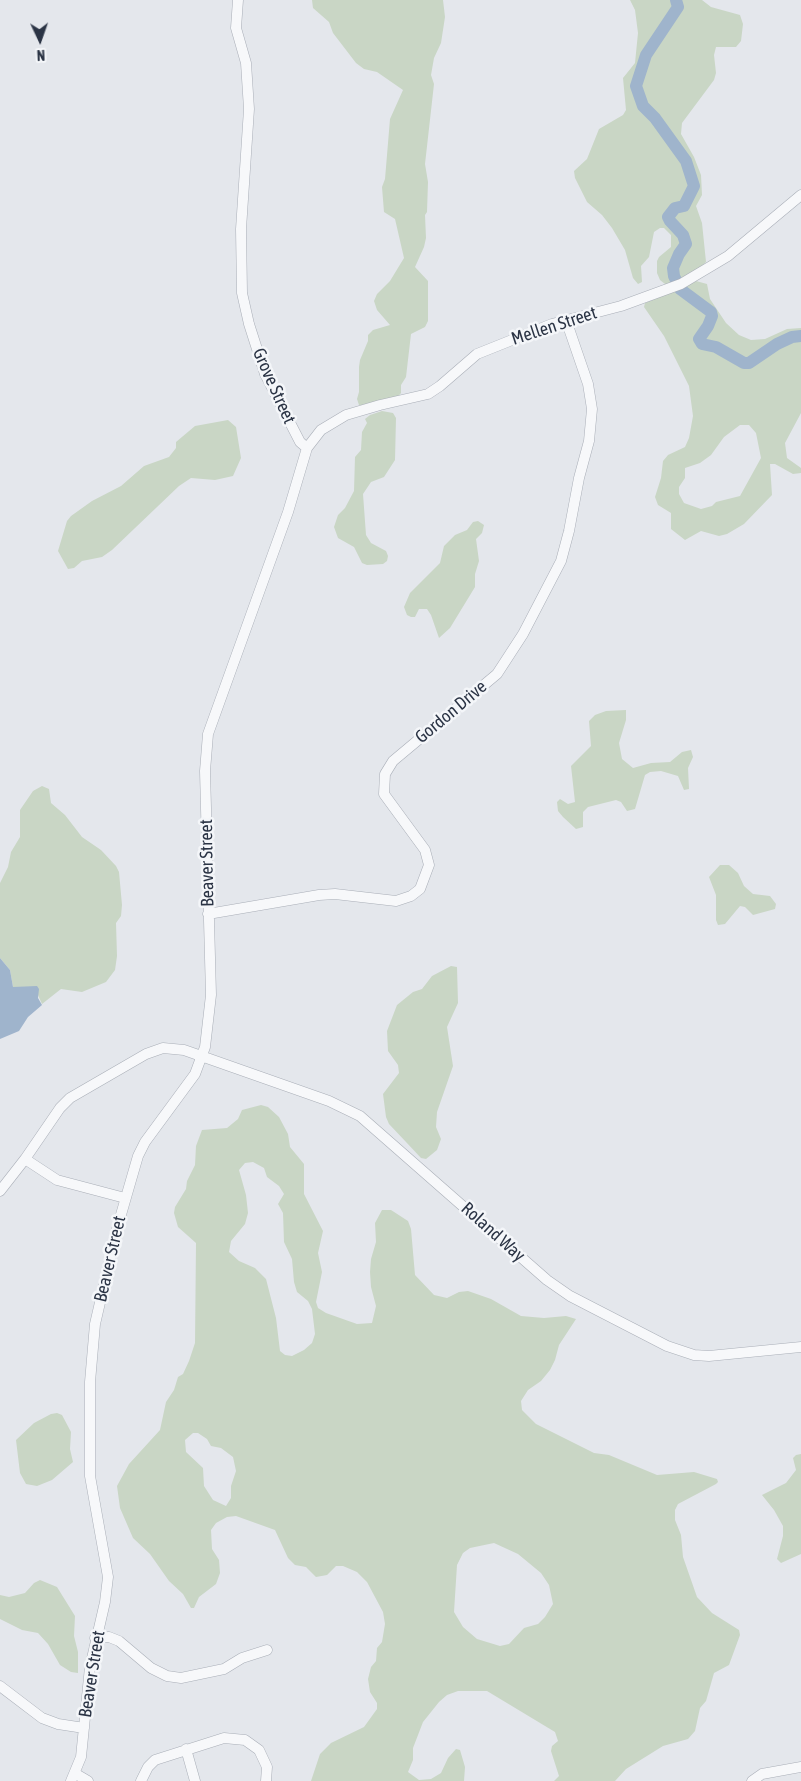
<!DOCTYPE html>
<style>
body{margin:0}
#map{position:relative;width:801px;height:1781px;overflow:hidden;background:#e4e7ec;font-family:"Asap Condensed",sans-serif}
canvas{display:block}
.north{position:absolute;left:15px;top:15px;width:50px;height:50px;-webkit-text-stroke:4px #f4f6f9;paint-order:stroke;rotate:177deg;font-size:14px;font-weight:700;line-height:20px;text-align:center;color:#2b3445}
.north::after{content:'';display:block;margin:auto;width:18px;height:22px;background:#2b3445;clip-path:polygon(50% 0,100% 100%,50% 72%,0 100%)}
</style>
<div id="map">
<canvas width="801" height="1781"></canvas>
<div class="north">N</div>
</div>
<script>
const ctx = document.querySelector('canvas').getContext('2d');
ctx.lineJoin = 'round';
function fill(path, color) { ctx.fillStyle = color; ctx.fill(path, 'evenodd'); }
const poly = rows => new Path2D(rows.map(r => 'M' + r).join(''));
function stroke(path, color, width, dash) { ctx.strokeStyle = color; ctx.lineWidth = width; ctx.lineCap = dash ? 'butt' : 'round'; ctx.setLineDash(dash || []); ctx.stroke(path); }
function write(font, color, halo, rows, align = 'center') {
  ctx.font = font + ' "Asap Condensed",sans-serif'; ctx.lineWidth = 5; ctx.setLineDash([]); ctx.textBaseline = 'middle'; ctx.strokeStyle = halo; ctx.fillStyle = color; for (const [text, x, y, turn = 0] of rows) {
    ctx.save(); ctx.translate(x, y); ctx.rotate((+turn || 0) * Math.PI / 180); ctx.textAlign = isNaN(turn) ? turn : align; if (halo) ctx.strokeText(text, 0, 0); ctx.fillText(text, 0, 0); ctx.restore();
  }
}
fill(poly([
 [312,0,443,0,445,17,441,43,434,58,431,75,434,84,425,164,428,182,427,212,425,215,426,238,424,247,415,267,428,281,428,321,425,327,411,334,406,377,401,385,401,393,397,398,362,405,359,405,357,399,359,392,359,367,360,360,368,341,368,335,373,330,390,325,377,310,374,301,377,294,390,281,404,258,395,219,384,212,382,187,385,179,390,119,403,90,377,72,364,69,356,63,333,33,329,22,313,8],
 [630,0,702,0,711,7,740,15,743,24,741,41,736,47,716,47,714,55,716,73,714,80,682,123,681,134,694,157,701,175,702,195,696,206,702,223,706,262,700,268,670,284,665,284,660,280,657,273,657,261,659,257,671,247,671,235,664,228,660,228,654,232,649,257,641,266,642,282,638,284,633,278,625,250,612,228,602,215,587,202,575,178,574,171,587,159,599,129,623,115,626,110,623,78,635,63,638,33,635,10],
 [696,281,707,284,710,299,726,323,739,335,751,340,765,339,787,329,801,328,801,413,785,443,787,458,801,468,801,473,793,474,775,464,770,464,772,495,744,524,727,534,719,536,701,531,685,540,671,529,671,513,658,505,655,497,661,478,663,461,668,455,685,447,689,438,693,416,689,386,664,336,644,307,645,303],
 [740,425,749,425,756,433,761,458,740,496,716,502,712,506,701,509,684,503,679,494,679,487,685,478,685,468,700,463,711,455,724,437],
 [382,411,393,413,396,418,395,460,384,477,371,482,363,494,366,535,371,543,386,551,388,556,387,561,383,564,367,565,362,563,354,547,338,538,334,527,338,515,345,508,354,491,355,457,361,450,362,432,367,423,365,419,370,415],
 [228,420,236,427,241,458,233,476,215,480,191,478,179,486,112,550,102,557,82,561,74,568,68,569,58,551,67,521,71,516,92,501,121,486,144,466,169,457,176,448,176,442,195,426],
 [478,521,484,525,482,533,476,539,479,561,475,574,475,587,450,628,439,638,431,615,427,609,419,609,415,617,411,617,407,615,404,607,410,593,440,563,444,546,455,535,467,530,473,522],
 [626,710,626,720,619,743,622,759,633,768,651,763,670,762,682,752,691,750,693,757,688,768,689,789,684,790,678,776,661,771,650,772,645,775,635,809,627,811,621,802,616,800,588,807,583,812,583,827,576,829,563,817,558,811,557,802,560,799,568,804,575,802,571,766,591,746,589,721,595,715,606,711],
 [42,786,49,789,51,803,65,815,82,837,101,850,116,866,119,872,122,905,121,916,116,923,117,956,115,970,106,982,82,992,61,989,42,1004,38,995,13,987,10,970,0,958,0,883,8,867,11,852,20,837,20,810,33,791],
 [720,865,729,865,738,873,744,886,753,894,770,896,776,904,775,909,753,915,745,907,740,906,725,924,718,925,716,920,716,895,709,877],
 [451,966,457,967,458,1003,447,1027,453,1066,437,1112,436,1127,441,1139,437,1150,426,1159,421,1158,406,1142,389,1124,386,1117,383,1094,399,1073,398,1065,388,1051,387,1031,397,1005,413,992,422,989,432,976],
 [261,1105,268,1107,279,1117,288,1134,290,1147,304,1164,304,1194,323,1231,318,1253,322,1272,316,1302,318,1308,326,1313,357,1324,372,1323,376,1306,371,1287,370,1272,371,1259,376,1242,375,1223,382,1210,391,1210,408,1221,411,1229,415,1275,434,1295,447,1298,459,1292,468,1291,491,1299,521,1316,544,1318,566,1316,576,1319,559,1345,555,1360,550,1370,541,1381,528,1390,521,1401,522,1410,536,1424,594,1453,609,1455,657,1475,694,1472,717,1479,718,1482,716,1484,678,1504,675,1510,675,1520,681,1535,683,1557,697,1597,712,1613,739,1630,740,1635,729,1665,714,1673,706,1701,700,1708,695,1731,688,1739,663,1746,626,1769,615,1781,554,1781,559,1776,551,1751,552,1746,558,1741,555,1732,487,1691,458,1691,447,1695,439,1702,423,1722,413,1748,413,1760,408,1772,419,1780,431,1779,441,1773,448,1758,456,1749,460,1750,465,1767,464,1781,311,1781,320,1754,331,1743,364,1727,377,1709,377,1703,370,1692,368,1679,371,1667,376,1661,377,1648,382,1642,385,1624,383,1612,367,1582,357,1572,343,1566,336,1566,327,1575,316,1577,306,1567,295,1565,288,1558,275,1530,236,1516,227,1517,216,1523,211,1530,212,1549,219,1560,220,1573,216,1584,199,1597,194,1608,191,1608,183,1594,169,1581,150,1554,133,1538,120,1508,117,1486,129,1464,160,1430,166,1402,174,1390,178,1377,183,1374,189,1361,195,1343,196,1243,178,1227,174,1213,175,1207,186,1189,187,1181,195,1165,196,1146,202,1130,227,1128,238,1119,242,1110],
 [253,1162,264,1168,267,1177,279,1186,284,1194,278,1204,283,1213,284,1242,292,1259,294,1282,297,1292,308,1301,312,1309,315,1334,312,1343,304,1350,292,1356,285,1355,280,1351,276,1318,266,1279,255,1268,239,1261,229,1252,231,1241,245,1224,248,1213,246,1195,239,1170,245,1163],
 [193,1433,198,1433,207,1439,211,1446,221,1448,233,1457,236,1471,231,1486,231,1498,226,1506,213,1500,204,1486,203,1468,186,1452,185,1440],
 [494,1543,518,1554,541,1573,549,1585,553,1604,545,1617,538,1624,524,1628,509,1644,500,1646,477,1639,463,1627,454,1612,457,1565,463,1553,470,1548],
 [57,1413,62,1415,71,1432,70,1449,73,1462,52,1480,37,1486,26,1484,20,1473,16,1440,34,1423,51,1414],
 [801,1454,801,1554,781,1563,777,1559,783,1536,783,1526,774,1510,762,1495,786,1483,796,1470,793,1458,796,1455],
 [40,1580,57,1587,75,1616,74,1636,78,1652,78,1673,71,1672,60,1665,48,1644,38,1633,22,1630,0,1619,0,1595,9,1597,25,1593,34,1583]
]), '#c9d6c5');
fill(poly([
 [0,958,10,970,13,987,37,986,39,989,38,998,42,1005,28,1017,19,1031,0,1039]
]), '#9fb4cc');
stroke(poly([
 [676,0,678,7,646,55,636,86,643,106,655,118,686,161,694,186,684,206,675,208,668,217,670,221,683,235,686,244,679,254,673,268,674,276,680,289,711,312,712,316,708,326,699,339,702,344,716,347,744,363,749,363,777,344,792,337,801,336]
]), '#9fb4cc', 12);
const minor = poly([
 [307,448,321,430,346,415,380,405,428,394,440,386,477,354,552,324,621,306,681,284,728,256,801,195],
 [208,914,319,895,335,894,396,901,411,896,420,889,429,865,425,850,384,794,385,774,393,761,497,674,523,634,561,561,569,531,579,478,589,441,592,409,588,384,566,320],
 [25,1159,57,1180,125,1198],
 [0,1191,25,1159,60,1108,70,1098,146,1054,163,1048,184,1050,329,1101,360,1116,547,1280,570,1296,667,1346,694,1355,709,1356,801,1347],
 [95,1638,109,1637,119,1641,151,1668,167,1676,181,1678,224,1669,242,1658,267,1650],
 [0,1686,42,1718,58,1724,84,1728],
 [186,1749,195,1781],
 [76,1774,88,1781],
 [71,1781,81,1757,90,1667,105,1602,108,1577,90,1476,90,1382,95,1324,118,1225,138,1156,145,1142,195,1074,205,1047,211,995,205,771,208,734,288,512,307,448,300,442,265,374,249,324,242,293,241,229,249,109,246,63,236,28,238,0],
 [141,1781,148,1767,155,1760,224,1738,245,1740,259,1750,267,1767,266,1781],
 [752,1781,762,1774,801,1767]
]);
stroke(minor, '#a9aeb7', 11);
stroke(minor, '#f7f8fa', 10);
write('18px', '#2b3445', '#f4f6f9', [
 ["Mellen Street",554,326,-18],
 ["Grove Street",274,386,66],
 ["Gordon Drive",451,712,-40],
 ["Beaver Street",207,863,-91],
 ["Roland Way",493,1232,42],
 ["Beaver Street",110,1259,-77],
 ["Beaver Street",92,1674,-81]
]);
</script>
